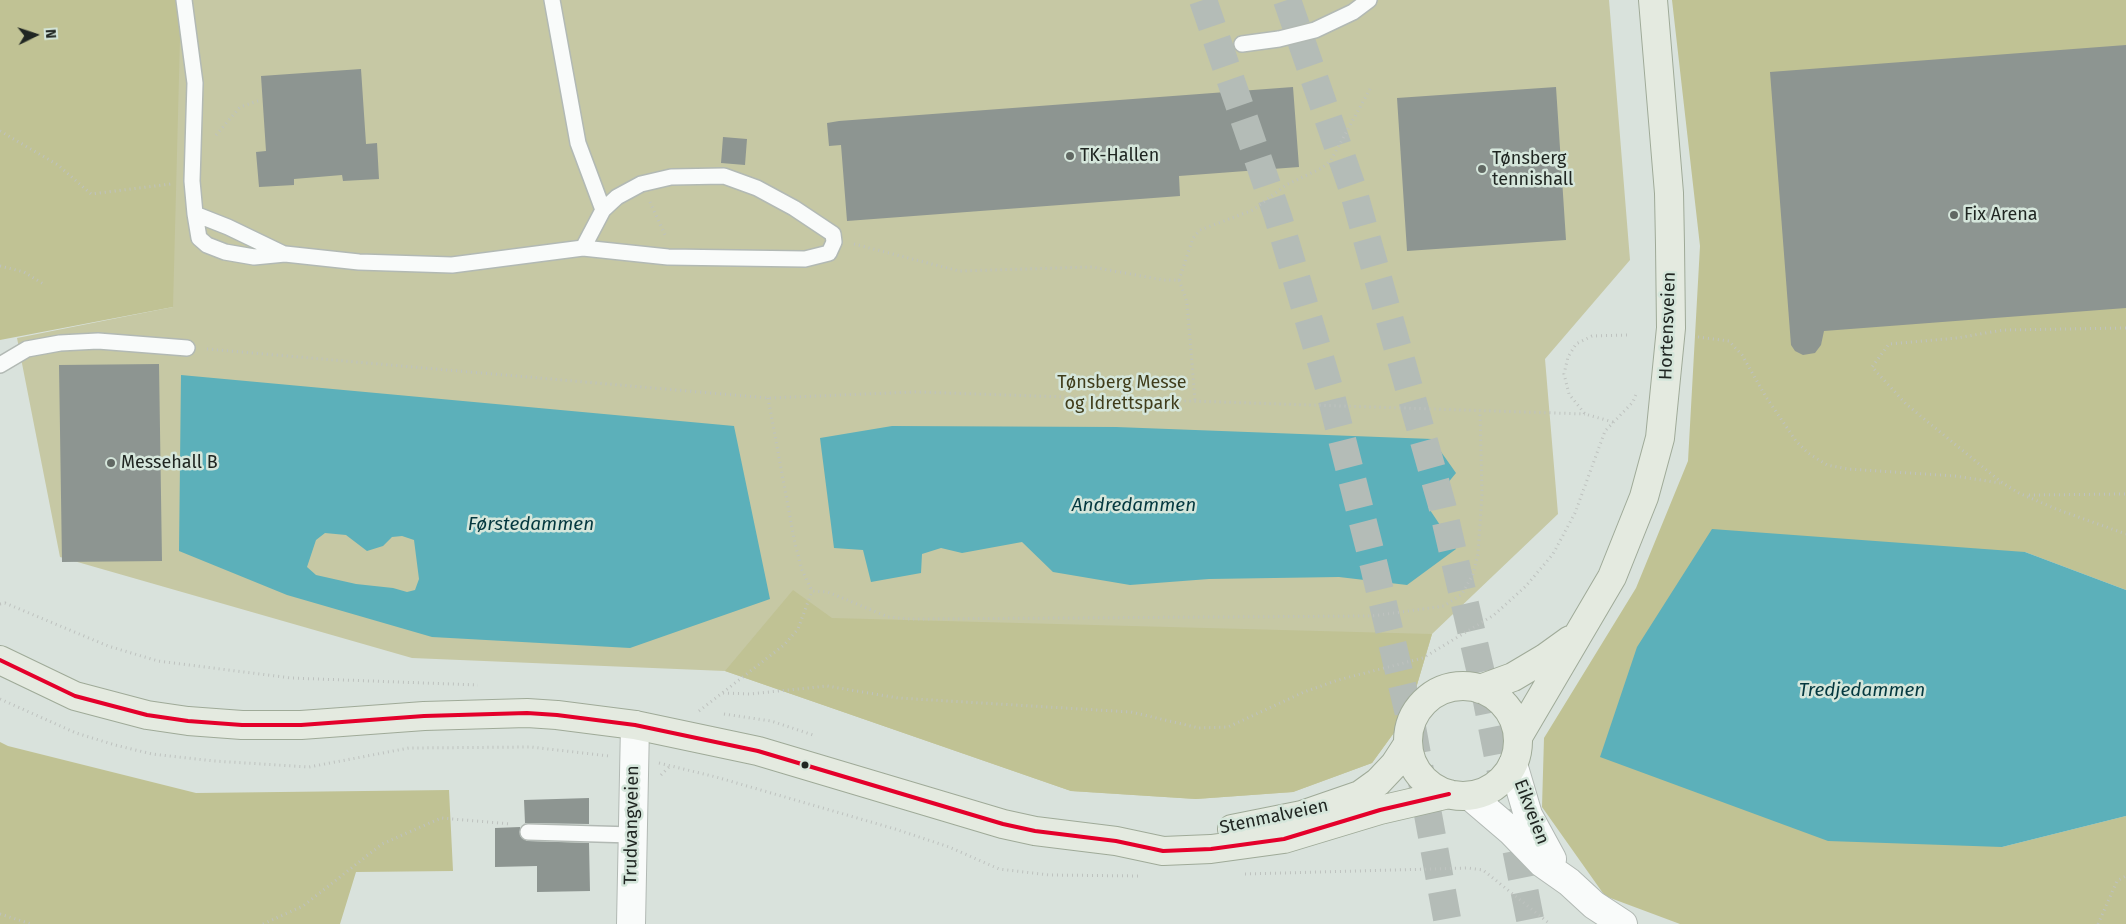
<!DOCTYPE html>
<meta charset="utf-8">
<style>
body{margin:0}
#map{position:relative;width:2126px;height:924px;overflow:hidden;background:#d9e2dc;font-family:"Fira Sans",sans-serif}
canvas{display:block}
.north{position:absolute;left:10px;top:10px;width:50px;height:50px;-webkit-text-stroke:4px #d5e6db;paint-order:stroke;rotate:86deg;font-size:14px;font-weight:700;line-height:20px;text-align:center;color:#202622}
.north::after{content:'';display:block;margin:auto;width:18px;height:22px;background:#202622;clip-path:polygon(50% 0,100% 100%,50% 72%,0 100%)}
</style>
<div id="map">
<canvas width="2126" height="924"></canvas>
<div class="north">N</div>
</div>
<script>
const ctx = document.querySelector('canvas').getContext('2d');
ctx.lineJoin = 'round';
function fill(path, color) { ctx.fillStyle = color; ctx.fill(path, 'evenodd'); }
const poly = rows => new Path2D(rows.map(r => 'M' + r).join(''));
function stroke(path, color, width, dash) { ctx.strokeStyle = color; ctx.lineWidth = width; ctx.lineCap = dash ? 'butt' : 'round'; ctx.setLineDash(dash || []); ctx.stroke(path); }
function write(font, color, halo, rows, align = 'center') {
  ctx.font = font + ' "Fira Sans",sans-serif'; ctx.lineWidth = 5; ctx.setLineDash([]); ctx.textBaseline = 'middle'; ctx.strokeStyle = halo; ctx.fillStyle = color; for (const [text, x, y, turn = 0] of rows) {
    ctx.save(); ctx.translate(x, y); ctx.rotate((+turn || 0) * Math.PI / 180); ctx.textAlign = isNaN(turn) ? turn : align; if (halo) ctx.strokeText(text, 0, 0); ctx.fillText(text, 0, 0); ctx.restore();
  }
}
fill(poly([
 [31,0,1609,0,1630,260,1545,359,1558,514,1432,634,1409,712,1372,763,1293,792,1196,799,1071,791,725,671,412,658,60,557,17,338,173,307]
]), '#c6c8a4');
fill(poly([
 [0,0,181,0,173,307,0,340],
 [1672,0,2126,0,2126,590,2025,552,2002,847,2126,816,2126,924,1680,924,1605,896,1542,807,1544,738,1636,588,1688,461,1700,246],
 [793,590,832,618,1432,634,1409,712,1372,763,1293,792,1196,799,1071,791,725,671],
 [0,742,8,746,196,793,449,790,453,871,356,872,340,924,0,924]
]), '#c0c294');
fill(poly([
 [181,375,734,426,770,599,630,648,432,637,287,595,179,551],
 [325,533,346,535,367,551,383,546,392,537,402,536,414,540,419,579,415,590,407,592,393,588,356,584,316,575,307,567,316,540],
 [892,426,1116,427,1432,439,1456,473,1428,507,1456,549,1407,585,1339,577,1209,579,1130,585,1053,572,1022,542,962,553,941,548,922,554,921,573,871,582,863,550,834,548,820,438],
 [1712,529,2025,552,2126,590,2126,816,2002,847,1828,841,1600,757,1637,647]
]), '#5cb0ba');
fill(poly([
 [2126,45,2126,308,1824,331,1821,345,1815,353,1803,355,1795,351,1791,345,1770,72],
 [361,69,366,144,377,143,379,179,343,181,342,175,294,179,294,185,259,187,256,152,266,151,261,76],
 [1293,87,1299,167,1179,176,1180,196,847,221,841,145,829,146,827,123,839,121],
 [1556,87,1566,240,1407,251,1397,98],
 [723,137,747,139,745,165,721,163],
 [159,364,162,561,62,562,59,365],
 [589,798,589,824,525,823,524,800],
 [520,827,520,836,527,841,589,843,590,891,537,892,537,866,495,867,495,828]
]), '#8d9591');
stroke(poly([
 [1203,0,1278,217,1329,388,1374,566,1412,727,1448,924],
 [1287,0,1353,190,1442,505,1484,686,1531,924]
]), '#b4bcb7', 28, [28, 14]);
const lane = poly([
 [184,0,195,83,192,181,195,214,199,238,207,245,225,252,254,257,285,254,359,262,452,265,583,248,603,210,617,197,641,184,671,177,724,176,757,188,794,208,833,234,834,242,829,253,805,259,668,257,583,248],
 [552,0,578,143,603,210],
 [1242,44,1279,39,1315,30,1353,12,1369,0],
 [195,214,228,227,284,254],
 [0,365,27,349,60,343,98,341,187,348],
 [528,832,632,835]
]);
const secondary = poly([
 [1513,764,1528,815,1552,859],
 [1470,796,1511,831,1542,863,1569,882,1594,905,1623,924],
 [631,924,635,725]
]);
const primary = poly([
 [0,660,75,696,147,715,188,721,242,725,301,725,424,716,527,713,557,715,635,725,758,751,1003,824,1035,831,1116,841,1163,851,1211,849,1284,839,1380,810,1449,794],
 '1408 741a55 55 0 1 1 110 0a55 55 0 1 1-110 0Z',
 [1480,689,1513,677,1545,658,1570,640],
 [1518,737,1612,577,1644,497,1660,438,1671,328,1670,245,1669,193,1653,0],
 [1232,829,1302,815,1360,795,1378,782,1395,764,1408,744]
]);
stroke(lane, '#b2b9b4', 18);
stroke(secondary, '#b2b9b4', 30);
stroke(primary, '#9faa98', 30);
stroke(poly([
 [0,131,58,165,91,194,171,184],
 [216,135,240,107,258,101],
 [650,202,666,237],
 [854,244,959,271,1092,267,1163,280,1179,280,1187,302,1195,401],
 [0,266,24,272,45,285],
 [1179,280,1193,238,1200,230,1253,210,1286,185,1322,168,1331,160,1370,89],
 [2126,328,2003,330,1957,338,1889,344,1872,367,1906,404,2001,482,2019,493,2056,509,2126,534],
 [1698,337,1729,341,1742,355,1766,397,1796,441,1808,453,1827,465,1848,469,1955,476,2000,483],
 [207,349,768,398,915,392,1585,414],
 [768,398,795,544,802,570,812,591,828,592,888,617,910,619,1372,616,1444,606,1462,594,1473,574,1478,554,1482,494,1480,411],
 [1613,422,1585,414,1569,394,1564,374,1568,357,1576,344,1592,336,1627,335],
 [2029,495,2126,494],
 [0,604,5,603,108,646,158,661,291,678,478,685],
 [723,693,750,694,827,686,898,698,1131,712,1199,728,1228,727,1304,692,1338,680,1423,658,1494,615,1526,586,1553,554,1575,513,1605,431,1633,402,1636,394],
 [0,699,76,733,115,745,152,754,214,761,309,767,409,748,531,747,609,756],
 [699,711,784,645,798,629,812,591],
 [724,714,771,721,813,735],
 [659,763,716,777,895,829,949,847,999,869,1049,875,1141,876],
 [661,775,671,765],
 [1245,874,1468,868,1483,870,1550,924],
 [0,914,31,924],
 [263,924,303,906,382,844,441,818,511,824],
 [2098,924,2117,881,2126,876]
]), '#bec2bf', 3, [1, 4]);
stroke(lane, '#f9fbfa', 15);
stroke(secondary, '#f9fbfa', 28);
stroke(primary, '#e4eae0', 28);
stroke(poly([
 [0,660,75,696,147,715,188,721,242,725,301,725,424,716,527,713,557,715,635,725,758,751,1003,824,1035,831,1116,841,1163,851,1211,849,1284,839,1380,810,1449,794]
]), '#e4002b', 4);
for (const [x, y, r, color] of [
 [1070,156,5,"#616863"],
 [1482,169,5,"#616863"],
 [1954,215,5,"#616863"],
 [111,463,5,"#616863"],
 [805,765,4.5,"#202622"]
]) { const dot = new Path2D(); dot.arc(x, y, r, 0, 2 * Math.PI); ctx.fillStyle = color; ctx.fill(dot); stroke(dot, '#d5e6db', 2); }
write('18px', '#202622', '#d5e6db', [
 ["TK-Hallen",1080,156],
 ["Tønsberg",1492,159],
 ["tennishall",1492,180],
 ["Fix Arena",1964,215],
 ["Messehall B",121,463]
], 'left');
write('18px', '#202622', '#d5e6db', [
 ["Hortensveien",1668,326,-88],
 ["Eikveien",1531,812,69],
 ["Stenmalveien",1274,817,-12],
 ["Trudvangveien",632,825,-89]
]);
write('18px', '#403d1b', '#d5e6db', [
 ["Tønsberg Messe",1122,383],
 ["og Idrettspark",1122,404]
]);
write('italic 19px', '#04383f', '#d5e6db', [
 ["Andredammen",1134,506],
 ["Førstedammen",531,525],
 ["Tredjedammen",1862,691]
]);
</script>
